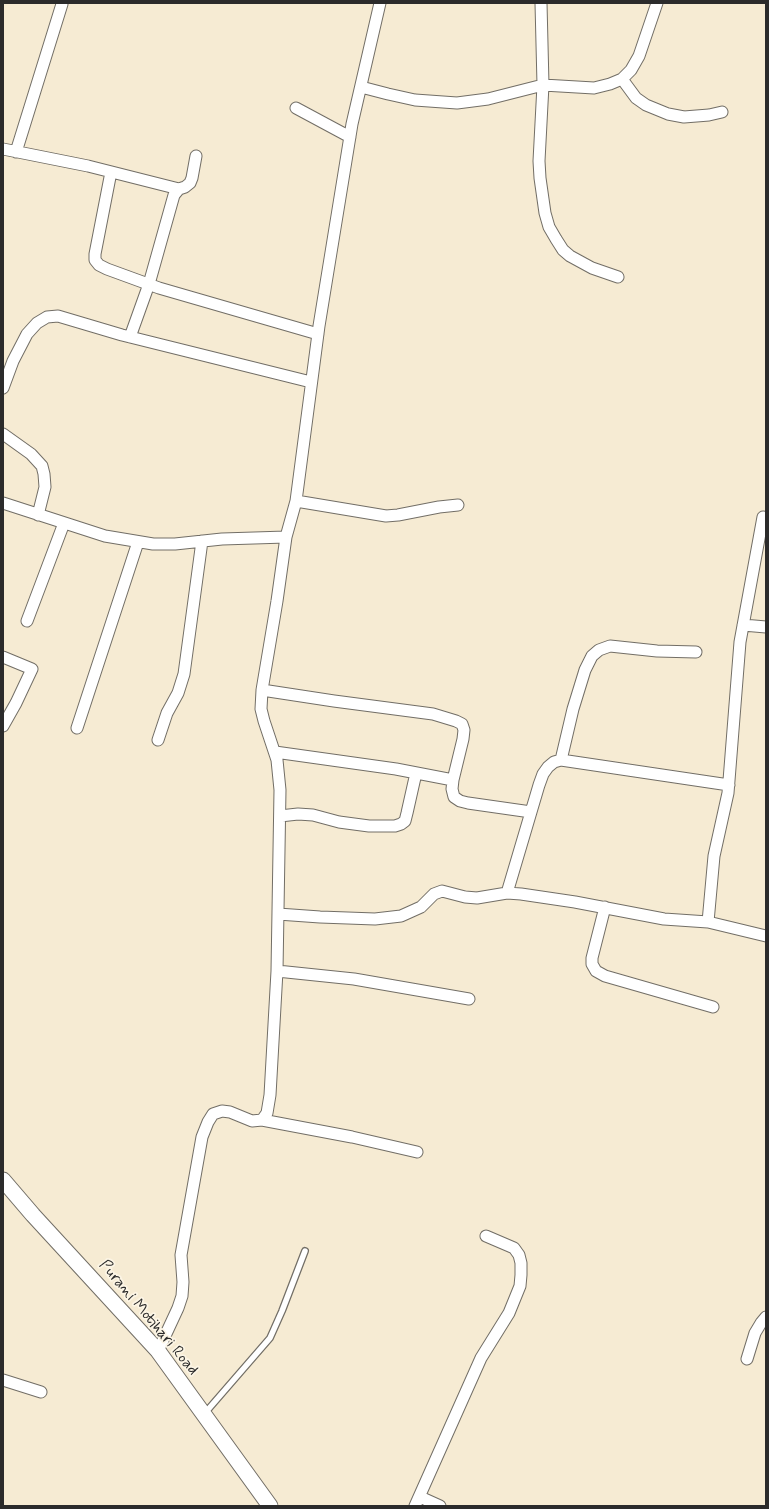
<!DOCTYPE html>
<style>
body{margin:0}
#map{position:relative;width:769px;height:1509px;overflow:hidden;background:#f6ebd3;font-family:Mynerve,sans-serif}
canvas{display:block}
.frame{position:absolute;inset:0;border:4px solid #2b2b2b;pointer-events:none}
</style>
<div id="map">
<canvas width="769" height="1509"></canvas>
<div class="frame"></div>
</div>
<script>
const ctx = document.querySelector('canvas').getContext('2d');
ctx.lineJoin = 'round';
const poly = rows => new Path2D(rows.map(r => 'M' + r).join(''));
function stroke(path, color, width, dash) { ctx.strokeStyle = color; ctx.lineWidth = width; ctx.lineCap = dash ? 'butt' : 'round'; ctx.setLineDash(dash || []); ctx.stroke(path); }
function write(font, color, halo, rows, align = 'center') {
  ctx.font = font + ' Mynerve,sans-serif'; ctx.lineWidth = 3.5; ctx.setLineDash([]); ctx.textBaseline = 'middle'; ctx.strokeStyle = halo; ctx.fillStyle = color; for (const [text, x, y, turn = 0] of rows) {
    ctx.save(); ctx.translate(x, y); ctx.rotate((+turn || 0) * Math.PI / 180); ctx.textAlign = isNaN(turn) ? turn : align; if (halo) ctx.strokeText(text, 0, 0); ctx.fillText(text, 0, 0); ctx.restore();
  }
}
const service = poly([
 [205,1413,270,1338,282,1311,305,1251]
]);
const minor = poly([
 [541,3,543,85,539,161,540,178,545,213,549,227,556,239,563,250,570,256,592,268,618,277],
 [622,79,636,98,646,105,668,114,684,117,709,115,722,112],
 [361,87,388,94,415,100,457,103,488,99,543,85,594,88,610,84,622,79,631,70,639,56,657,3],
 [296,108,350,137],
 [3,149,88,166,179,189],
 [16,152,62,4],
 [111,172,95,254,95,260,99,265,107,269,159,288,318,334],
 [130,337,149,284,174,195,179,189,185,187,190,183,192,178,196,156],
 [3,388,13,361,27,334,37,323,47,317,58,316,122,335,311,382],
 [3,434,31,454,42,466,44,474,45,487,38,515],
 [296,501,386,516,398,515,439,507,458,505],
 [3,503,105,536,153,544,175,544,222,539,286,537],
 [27,621,64,523],
 [743,625,766,627],
 [3,657,32,669,16,703,3,726],
 [262,690,334,701,433,714,456,721,462,724,464,730,463,739,453,780,452,789,454,797,460,801,468,803,531,812],
 [77,728,138,542],
 [158,740,167,713,178,693,184,674,202,541],
 [275,752,396,769,453,780],
 [561,760,573,709,585,670,592,656,599,650,610,646,657,651,696,652],
 [280,816,298,814,313,815,339,822,369,826,395,826,401,824,405,821,407,813,416,773],
 [507,893,539,785,543,774,548,767,554,762,561,760,729,785],
 [605,907,592,958,592,964,596,971,605,976,713,1007],
 [278,914,320,917,375,919,401,916,421,907,434,894,442,891,465,897,477,898,507,893,521,894,575,902,664,919,708,922,766,936],
 [708,922,714,856,728,793,740,642,763,517],
 [277,971,354,979,469,999],
 [262,1120,352,1137,417,1152],
 [158,1351,178,1308,182,1296,183,1282,181,1255,202,1137,208,1122,213,1114,222,1111,230,1112,252,1121,262,1120,267,1113,270,1095,277,971,280,790,277,760,264,721,261,709,262,690,277,601,286,537,296,501,319,326,352,124,380,3],
 [747,1359,755,1333,761,1323,766,1317],
 [3,1380,41,1392],
 [420,1497,440,1506],
 [415,1506,481,1358,509,1313,520,1286,521,1275,521,1263,519,1255,514,1248,486,1236]
]);
const secondary = poly([
 [3,1180,33,1215,158,1351,270,1506]
]);
stroke(service, '#726e66', 8);
stroke(minor, '#726e66', 13);
stroke(secondary, '#726e66', 17);
stroke(service, '#fff', 5.5);
stroke(minor, '#fff', 11);
stroke(secondary, '#fff', 15);
write('16px', '#2b2b2b', '#fcf5e5', [
 ["Purani Motihari Road",148,1318,50]
]);
</script>
